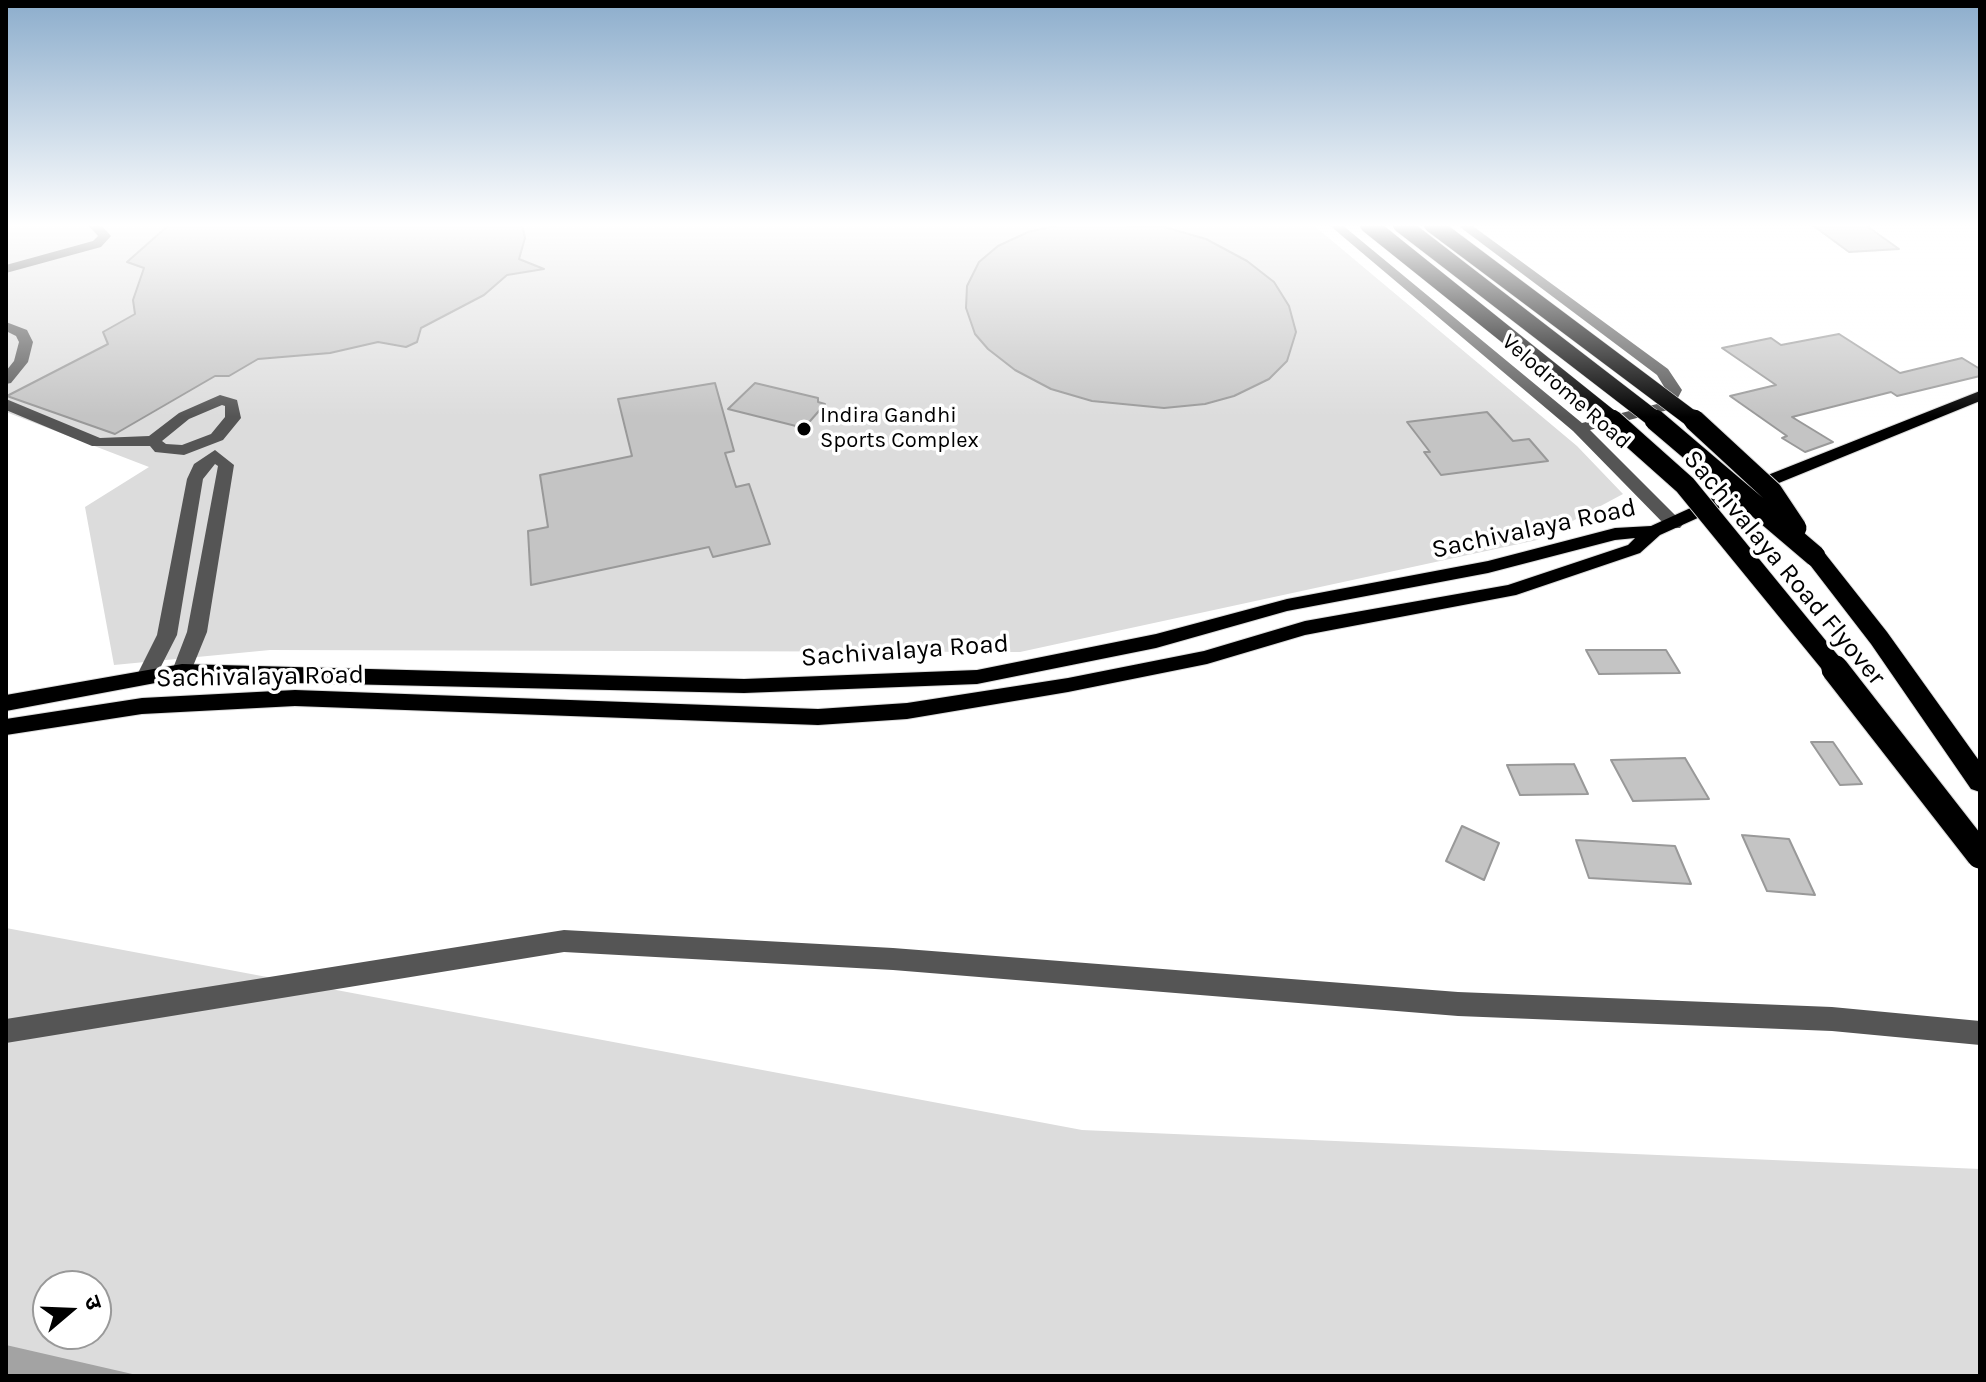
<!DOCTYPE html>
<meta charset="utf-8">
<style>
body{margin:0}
#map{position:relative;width:1986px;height:1382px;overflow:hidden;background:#fff;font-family:Karla,"Noto Sans Devanagari",sans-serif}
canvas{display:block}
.frame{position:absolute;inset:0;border:8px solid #000;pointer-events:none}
.north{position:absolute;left:32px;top:1270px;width:80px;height:80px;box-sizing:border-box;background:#fff;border:2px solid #999;border-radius:50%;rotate:71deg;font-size:22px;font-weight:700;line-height:32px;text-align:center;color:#000}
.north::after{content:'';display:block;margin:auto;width:28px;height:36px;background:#000;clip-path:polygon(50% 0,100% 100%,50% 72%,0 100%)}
</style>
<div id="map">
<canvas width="1986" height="1382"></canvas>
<div class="frame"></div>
<div class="north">उ</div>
</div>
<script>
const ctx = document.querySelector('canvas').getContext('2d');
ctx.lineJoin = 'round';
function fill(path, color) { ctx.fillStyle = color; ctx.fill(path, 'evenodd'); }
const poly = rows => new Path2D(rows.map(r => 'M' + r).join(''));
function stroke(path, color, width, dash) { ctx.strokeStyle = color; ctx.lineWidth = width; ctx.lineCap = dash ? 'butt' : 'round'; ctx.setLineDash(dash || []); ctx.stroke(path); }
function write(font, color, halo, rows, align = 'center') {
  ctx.font = font + ' Karla,sans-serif'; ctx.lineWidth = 7; ctx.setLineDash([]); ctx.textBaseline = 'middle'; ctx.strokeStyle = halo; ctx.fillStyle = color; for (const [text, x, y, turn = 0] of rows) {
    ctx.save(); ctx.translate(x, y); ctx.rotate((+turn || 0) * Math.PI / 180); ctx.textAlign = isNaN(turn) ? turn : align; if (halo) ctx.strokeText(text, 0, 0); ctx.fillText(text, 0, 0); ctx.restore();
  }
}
fill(poly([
 [6,224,1312,224,1577,446,1623,494,1537,540,1020,652,270,650,114,665,85,507,149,467,6,412],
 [6,928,1082,1130,1980,1169,1980,1376,6,1376],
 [48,1286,96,1286,96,1334,48,1334]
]), '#dcdcdc');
fill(poly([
 [6,1345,141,1376,6,1376]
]), '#a3a3a3');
const building = poly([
 [170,224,522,224,525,238,519,259,544,269,507,275,484,295,421,328,417,342,406,347,378,342,330,353,258,359,229,376,215,376,115,434,7,396,108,344,103,332,135,314,133,300,144,268,127,262,170,224],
 [1063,224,1161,226,1206,239,1247,261,1274,282,1289,306,1296,332,1287,361,1269,379,1234,396,1205,404,1164,408,1092,401,1051,389,1015,370,988,349,975,334,966,308,967,286,979,262,998,246,1028,232,1063,224],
 [1811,224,1864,224,1899,249,1849,252,1811,224],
 [1839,334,1900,373,1962,358,1980,369,1980,376,1897,396,1891,392,1792,417,1833,442,1805,452,1782,438,1787,436,1730,396,1776,385,1722,348,1771,338,1781,345,1839,334],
 [715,383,734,451,725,453,736,487,749,484,770,544,713,557,709,547,531,585,528,531,548,527,540,475,632,456,618,399,715,383],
 [755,383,818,398,818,402,825,404,804,428,728,409,755,383],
 [1487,412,1513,441,1529,439,1548,461,1441,475,1424,452,1430,452,1407,422,1487,412],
 [1586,650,1666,650,1680,673,1599,674,1586,650],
 [1811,742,1833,742,1862,784,1840,785,1811,742],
 [1685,758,1709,799,1633,801,1611,760,1685,758],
 [1574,764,1588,794,1520,795,1507,765,1574,764],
 [1462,826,1499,843,1484,880,1446,861,1462,826],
 [1742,835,1789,839,1815,895,1767,891,1742,835],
 [1576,840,1675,846,1691,884,1589,878,1576,840]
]);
fill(building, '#c4c4c4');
stroke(building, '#999', 2);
const major = poly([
 [1980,391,1980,401,1742,498,1660,535,1640,553,1516,595,1305,635,1207,664,1068,692,907,719,818,725,295,706,142,714,6,735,6,719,142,698,295,690,818,709,907,703,1068,678,1204,651,1305,621,1508,585,1628,545,1635,538,1615,540,1488,573,1287,611,1156,648,977,684,744,693,205,681,182,678,6,711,6,695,182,664,744,679,977,670,1156,634,1287,599,1488,561,1615,528,1651,526,1730,490,1980,391]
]);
const highway = poly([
 [1815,549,1823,551,1887,632,1980,762,1980,792,1971,789,1871,644,1807,561,1804,556,1807,551,1815,549]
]);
stroke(major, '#dbdbdb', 2);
stroke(highway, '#dbdbdb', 2);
fill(poly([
 [87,224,100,224,111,236,101,247,6,273,6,265,93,241,98,236,87,224],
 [1328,224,1341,224,1582,423,1661,403,1666,390,1657,375,1456,224,1470,224,1668,369,1682,390,1672,409,1590,430,1680,520,1683,524,1680,528,1668,528,1573,431,1328,224],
 [6,322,27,330,33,342,28,362,11,383,6,384,6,371,14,361,19,342,16,336,6,331,6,322],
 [220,395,237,400,241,418,223,440,184,455,155,452,150,446,92,446,6,410,6,399,100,438,149,436,179,413,220,395],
 [222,405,225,406,225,417,211,434,182,445,166,444,162,441,189,419,222,405],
 [215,450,234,465,207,632,189,676,175,676,172,671,187,632,218,466,215,464,203,479,177,635,154,680,140,680,137,675,157,635,187,479,194,464,215,450],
 [564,930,893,948,1458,992,1832,1007,1980,1021,1980,1045,1832,1031,1458,1016,893,970,564,952,6,1043,6,1019,564,930]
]), '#555');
fill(major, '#000');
fill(highway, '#000');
const highwayBridgeFar2 = poly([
 [1368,224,1615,422],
 [1401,224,1658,422],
 [1432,224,1696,422]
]);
const highwayBridgeFar1 = poly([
 [1612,420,1685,485,1837,671],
 [1655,420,1815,556],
 [1694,420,1772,492,1796,528]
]);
const highwayBridge = poly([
 [1835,669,1980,855]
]);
stroke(highwayBridgeFar2, '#dbdbdb', 18, []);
stroke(highwayBridgeFar1, '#dbdbdb', 23, []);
stroke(highwayBridge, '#dbdbdb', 29, []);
stroke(highwayBridgeFar2, '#000', 17);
stroke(highwayBridgeFar1, '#000', 21);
stroke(highwayBridge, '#000', 27);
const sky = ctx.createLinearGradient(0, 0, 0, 417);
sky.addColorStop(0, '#8cadcc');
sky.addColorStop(0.54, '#fff');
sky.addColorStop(1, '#ffffff00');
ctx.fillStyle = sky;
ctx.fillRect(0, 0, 1986, 417);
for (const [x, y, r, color] of [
 [804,429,8,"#000"]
]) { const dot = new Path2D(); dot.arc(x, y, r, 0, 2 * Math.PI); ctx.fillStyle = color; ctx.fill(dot); stroke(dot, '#fff', 3); }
write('22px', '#000', '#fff', [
 ["Velodrome Road",1566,392,41]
]);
write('22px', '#000', '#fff', [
 ["Indira Gandhi",820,416],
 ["Sports Complex",820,441]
], 'left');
write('26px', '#000', '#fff', [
 ["Sachivalaya Road",1534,529,-12],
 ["Sachivalaya Road Flyover",1784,568,50],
 ["Sachivalaya Road",905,651,-4],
 ["Sachivalaya Road",260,677,-1]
]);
</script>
